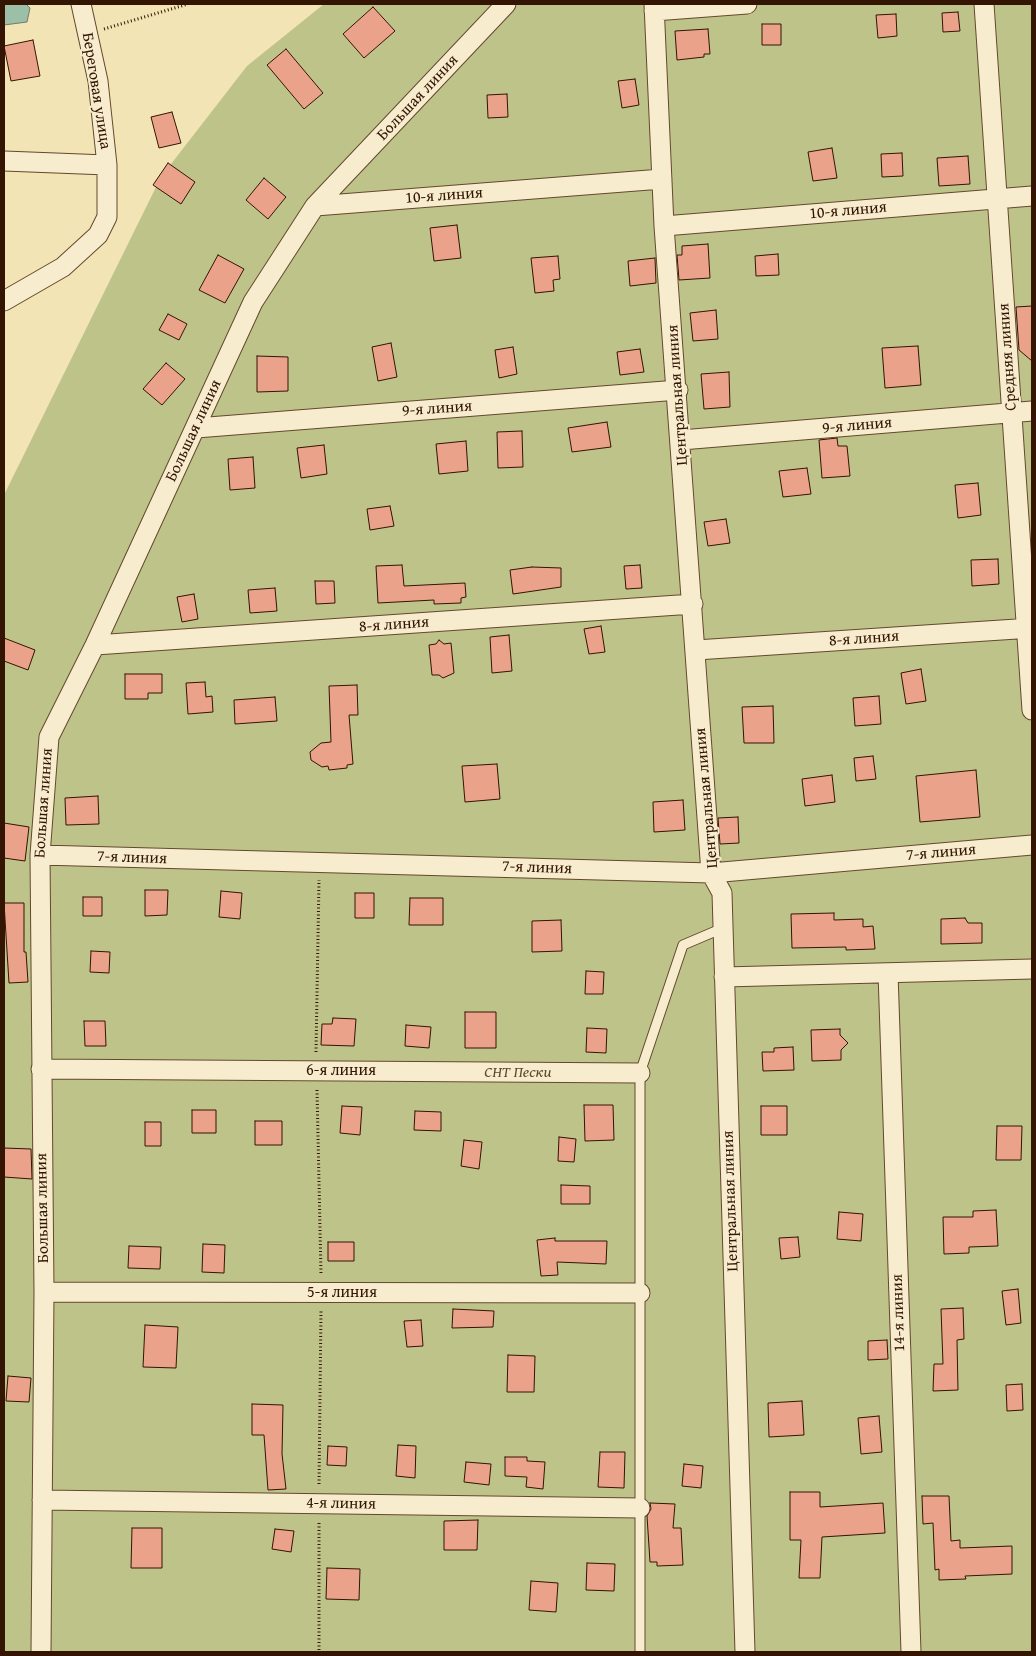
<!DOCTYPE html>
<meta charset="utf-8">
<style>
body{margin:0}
#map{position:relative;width:1036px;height:1656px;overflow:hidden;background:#f2e4b4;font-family:"Gentium Book Plus",serif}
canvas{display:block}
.frame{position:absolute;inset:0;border:5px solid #341402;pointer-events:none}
</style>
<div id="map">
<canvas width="1036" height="1656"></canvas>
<div class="frame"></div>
</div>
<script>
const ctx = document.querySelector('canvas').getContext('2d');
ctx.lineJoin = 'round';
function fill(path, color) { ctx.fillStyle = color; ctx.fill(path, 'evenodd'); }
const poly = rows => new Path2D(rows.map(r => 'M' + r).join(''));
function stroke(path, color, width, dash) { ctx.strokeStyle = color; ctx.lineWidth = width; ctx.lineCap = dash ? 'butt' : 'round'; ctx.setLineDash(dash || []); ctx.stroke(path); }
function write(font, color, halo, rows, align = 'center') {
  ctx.font = font + ' "Gentium Book Plus",serif'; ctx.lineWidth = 4; ctx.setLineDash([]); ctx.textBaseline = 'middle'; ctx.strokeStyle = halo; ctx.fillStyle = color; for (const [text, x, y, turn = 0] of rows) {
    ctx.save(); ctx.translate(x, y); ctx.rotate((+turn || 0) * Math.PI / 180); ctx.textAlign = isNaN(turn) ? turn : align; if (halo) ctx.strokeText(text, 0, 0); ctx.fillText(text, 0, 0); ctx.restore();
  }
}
fill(poly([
 [324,4,1032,4,1032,1652,4,1652,4,495,161,177,247,66]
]), '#bec38a');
const water = poly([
 [4,4,26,4,30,8,27,22,4,25,4,4]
]);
fill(water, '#9cbfa7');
stroke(water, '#727b65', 1);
const building = poly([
 [373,7,395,31,364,58,343,34,373,7],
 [958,12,960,31,943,32,942,13,958,12],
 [896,14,897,36,878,38,876,15,896,14],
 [762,24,781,24,781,45,762,45,762,24],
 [708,29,710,54,704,54,704,57,677,60,675,31,708,29],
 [33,40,40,76,11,81,4,46,33,40],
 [286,49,323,93,304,109,267,65,286,49],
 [635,79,639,105,622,108,618,81,635,79],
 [507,94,508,117,488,118,487,95,507,94],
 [172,112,181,143,159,148,151,117,172,112],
 [832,148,837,178,813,181,808,152,832,148],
 [902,153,903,176,882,177,881,154,902,153],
 [968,156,970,184,939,186,937,158,968,156],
 [168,163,195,182,181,204,153,185,168,163],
 [264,178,286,197,268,219,246,200,264,178],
 [457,225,461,258,434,261,430,228,457,225],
 [708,244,710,278,679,280,677,255,682,255,682,246,708,244],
 [778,254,779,275,756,276,755,256,778,254],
 [218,255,244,269,225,303,199,290,218,255],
 [558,256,560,279,553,280,554,291,535,293,531,258,558,256],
 [655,258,656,283,630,286,628,261,655,258],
 [1032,306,1032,361,1019,350,1016,307,1032,306],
 [716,310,718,339,693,341,690,313,716,310],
 [168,314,187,324,179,340,159,330,168,314],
 [391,343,397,377,378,381,372,347,391,343],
 [918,346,921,385,885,388,882,348,918,346],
 [513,347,517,374,499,378,495,350,513,347],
 [640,349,644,372,620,375,617,352,640,349],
 [257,356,288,357,288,391,257,392,257,356],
 [166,363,185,379,162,405,143,389,166,363],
 [729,372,730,407,704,409,701,374,729,372],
 [607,422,611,447,572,452,568,428,607,422],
 [522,431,523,467,498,468,497,432,522,431],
 [837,438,838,446,847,446,850,476,822,478,819,440,837,438],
 [466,441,468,471,439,474,436,444,466,441],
 [324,445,327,474,301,478,297,448,324,445],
 [253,457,255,488,230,490,228,459,253,457],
 [807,468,811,494,783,497,779,471,807,468],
 [978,483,981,515,958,518,955,485,978,483],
 [390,506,394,526,370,530,367,509,390,506],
 [726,519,730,543,708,546,704,522,726,519],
 [998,559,999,584,972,586,971,560,998,559],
 [402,565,404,586,465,583,466,597,461,598,461,603,434,604,434,600,378,603,376,566,402,565],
 [640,565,642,588,626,589,624,566,640,565],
 [532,567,561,568,561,587,513,594,510,570,532,567],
 [315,581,334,581,335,603,316,604,315,581],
 [275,588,277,611,250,613,248,590,275,588],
 [194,594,198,619,182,622,177,597,194,594],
 [601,626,605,652,589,654,584,629,601,626],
 [509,635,512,671,492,673,490,637,509,635],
 [4,638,35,650,28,670,4,661,4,638],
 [439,640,444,644,451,643,454,673,443,678,439,675,432,675,429,645,436,644,439,640],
 [921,669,926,701,906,704,901,673,921,669],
 [125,674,162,674,162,693,148,693,148,699,125,699,125,674],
 [205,682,206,697,212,696,213,712,188,714,186,683,205,682],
 [357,685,358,715,349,715,353,764,347,765,347,768,329,770,328,766,322,767,311,760,310,752,321,743,331,742,329,686,357,685],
 [879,696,881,724,855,726,853,698,879,696],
 [275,697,277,721,235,724,234,700,275,697],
 [773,706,774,743,744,743,742,707,773,706],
 [873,756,876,779,856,781,854,758,873,756],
 [497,764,500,799,465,802,462,766,497,764],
 [976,770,980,817,920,822,916,776,976,770],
 [832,775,835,802,805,806,802,779,832,775],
 [98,796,99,824,66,825,65,798,98,796],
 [683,800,685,830,654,832,653,802,683,800],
 [738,817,739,843,720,844,718,818,738,817],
 [4,823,29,827,25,861,4,858,4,823],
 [145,890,168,890,167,915,145,916,145,890],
 [221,891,242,893,240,919,219,917,221,891],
 [355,893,374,893,374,918,355,918,355,893],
 [83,897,102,897,102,916,83,916,83,897],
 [410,898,443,898,443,925,409,925,410,898],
 [4,903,24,903,24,952,26,952,28,982,9,983,4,903],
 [834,913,834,920,863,919,863,927,873,926,875,949,846,950,846,947,792,948,791,914,834,913],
 [965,918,968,923,982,923,982,943,941,944,941,919,965,918],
 [561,920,562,951,532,952,532,921,561,920],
 [91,951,110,952,109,973,90,972,91,951],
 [586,971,604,972,603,994,585,994,586,971],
 [465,1012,496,1012,496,1048,465,1048,465,1012],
 [333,1018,356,1019,354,1046,321,1045,322,1024,332,1024,333,1018],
 [84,1021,105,1021,106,1046,85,1046,84,1021],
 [406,1025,431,1027,429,1048,405,1046,406,1025],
 [587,1028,607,1029,606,1053,586,1052,587,1028],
 [840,1029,840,1035,848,1043,841,1050,841,1060,812,1061,811,1030,840,1029],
 [793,1047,794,1070,763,1071,762,1052,774,1052,774,1048,793,1047],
 [584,1105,613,1105,614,1140,585,1141,584,1105],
 [342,1106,362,1107,360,1135,340,1133,342,1106],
 [761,1106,787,1106,787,1135,761,1135,761,1106],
 [192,1110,216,1110,216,1133,192,1133,192,1110],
 [415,1111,441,1112,441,1131,414,1130,415,1111],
 [255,1121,282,1121,282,1145,255,1145,255,1121],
 [145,1122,161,1122,161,1146,145,1146,145,1122],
 [997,1126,1022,1126,1021,1160,996,1160,997,1126],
 [559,1137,576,1139,574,1162,558,1161,559,1137],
 [464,1140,482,1142,479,1169,461,1166,464,1140],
 [4,1148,31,1149,32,1179,4,1177,4,1148],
 [561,1185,590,1186,590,1204,561,1204,561,1185],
 [996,1210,998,1246,969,1247,969,1253,944,1254,943,1217,973,1217,973,1211,996,1210],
 [839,1212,863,1214,861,1241,837,1239,839,1212],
 [798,1237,800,1257,781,1259,779,1238,798,1237],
 [555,1238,555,1241,607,1241,606,1264,557,1262,558,1275,541,1276,537,1240,555,1238],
 [328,1242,354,1242,354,1261,328,1261,328,1242],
 [203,1244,225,1245,224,1273,202,1272,203,1244],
 [129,1246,161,1247,160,1269,128,1268,129,1246],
 [1018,1289,1021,1323,1006,1325,1002,1291,1018,1289],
 [963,1308,964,1339,957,1340,958,1390,933,1391,934,1364,943,1364,941,1309,963,1308],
 [453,1309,494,1311,493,1327,452,1328,453,1309],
 [421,1320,423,1346,407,1347,404,1321,421,1320],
 [145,1325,178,1327,176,1368,143,1367,145,1325],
 [887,1340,888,1359,868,1360,868,1341,887,1340],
 [508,1355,535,1356,534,1392,507,1392,508,1355],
 [8,1376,31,1378,29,1402,6,1401,8,1376],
 [1022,1384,1023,1410,1007,1411,1006,1385,1022,1384],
 [802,1401,804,1435,769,1437,768,1403,802,1401],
 [252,1404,283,1405,282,1454,286,1489,268,1490,264,1435,252,1435,252,1404],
 [879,1416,882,1452,861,1454,858,1418,879,1416],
 [398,1445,416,1446,415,1478,396,1476,398,1445],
 [328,1446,347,1447,346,1466,327,1465,328,1446],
 [600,1452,625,1452,624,1488,598,1487,600,1452],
 [505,1457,527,1457,527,1461,545,1462,543,1489,526,1487,527,1477,505,1476,505,1457],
 [466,1462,491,1464,489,1485,464,1482,466,1462],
 [684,1464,703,1466,701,1488,682,1486,684,1464],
 [790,1492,820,1492,820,1507,883,1503,885,1533,822,1537,820,1578,799,1578,801,1540,790,1540,790,1492],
 [922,1496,949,1496,951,1541,960,1540,960,1548,1012,1546,1012,1574,965,1576,966,1579,939,1580,939,1569,935,1570,933,1523,923,1524,922,1496],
 [650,1503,675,1504,673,1528,681,1528,683,1565,657,1566,657,1562,650,1562,647,1516,651,1509,650,1503],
 [478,1520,477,1550,444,1550,444,1521,478,1520],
 [132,1528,162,1528,162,1568,131,1568,132,1528],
 [275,1529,294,1531,291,1552,272,1549,275,1529],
 [587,1563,615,1564,614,1591,586,1590,587,1563],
 [327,1568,360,1569,359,1600,326,1599,327,1568],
 [531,1581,558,1583,556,1612,529,1610,531,1581]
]);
fill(building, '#eaa28b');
stroke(building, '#341402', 1);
const lane = poly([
 [640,1652,640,1073,683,945,723,928]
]);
const street = poly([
 [654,4,664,226,711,873,722,893,745,1652],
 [984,4,1032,710],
 [654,11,747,4],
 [4,161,107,165],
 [315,206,662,179],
 [664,226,1032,196],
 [4,301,63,267,98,235,107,217,107,165,98,81,81,4],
 [196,428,678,390],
 [681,440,1032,411],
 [95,645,693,604],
 [696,650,1032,628],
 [40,855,711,873,1032,845],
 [888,973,911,1652],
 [724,977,1032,969],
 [41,1069,640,1073],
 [44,1292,640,1293],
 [42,1500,640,1508],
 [41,1652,44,1292,40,855,49,737,95,645,253,302,315,206,506,4]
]);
stroke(lane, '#64482e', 11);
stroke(street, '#64482e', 21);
stroke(poly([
 [104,29,188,4],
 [316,1052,319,880],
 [317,1090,321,1274],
 [319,1484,321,1310],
 [319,1523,319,1652]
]), '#341402', 3, [1, 2.5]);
stroke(lane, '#f7edce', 9);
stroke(street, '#f7edce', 19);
write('16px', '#341402', '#f7edce', [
 ["Береговая улица",96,91,81],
 ["Большая линия",418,98,-47],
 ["10-я линия",444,196,-4],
 ["10-я линия",848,211,-5],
 ["Средняя линия",1008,357,-94],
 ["Центральная линия",678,395,-94],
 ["9-я линия",437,409,-4],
 ["9-я линия",857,426,-5],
 ["Большая линия",194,431,-65],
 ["8-я линия",394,625,-4],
 ["8-я линия",864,639,-4],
 ["Центральная линия",707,798,-95],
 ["Большая линия",44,803,-86],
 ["7-я линия",941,853,-5],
 ["7-я линия",132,858,2],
 ["7-я линия",537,868,2],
 ["6-я линия",341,1071],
 ["Центральная линия",731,1201,-92],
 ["Большая линия",43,1208,-91],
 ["5-я линия",342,1293],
 ["14-я линия",899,1313,-92],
 ["4-я линия",341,1504,1]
]);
write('italic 16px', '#5d492b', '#f7edce', [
 ["СНТ Пески",518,1073]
]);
</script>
